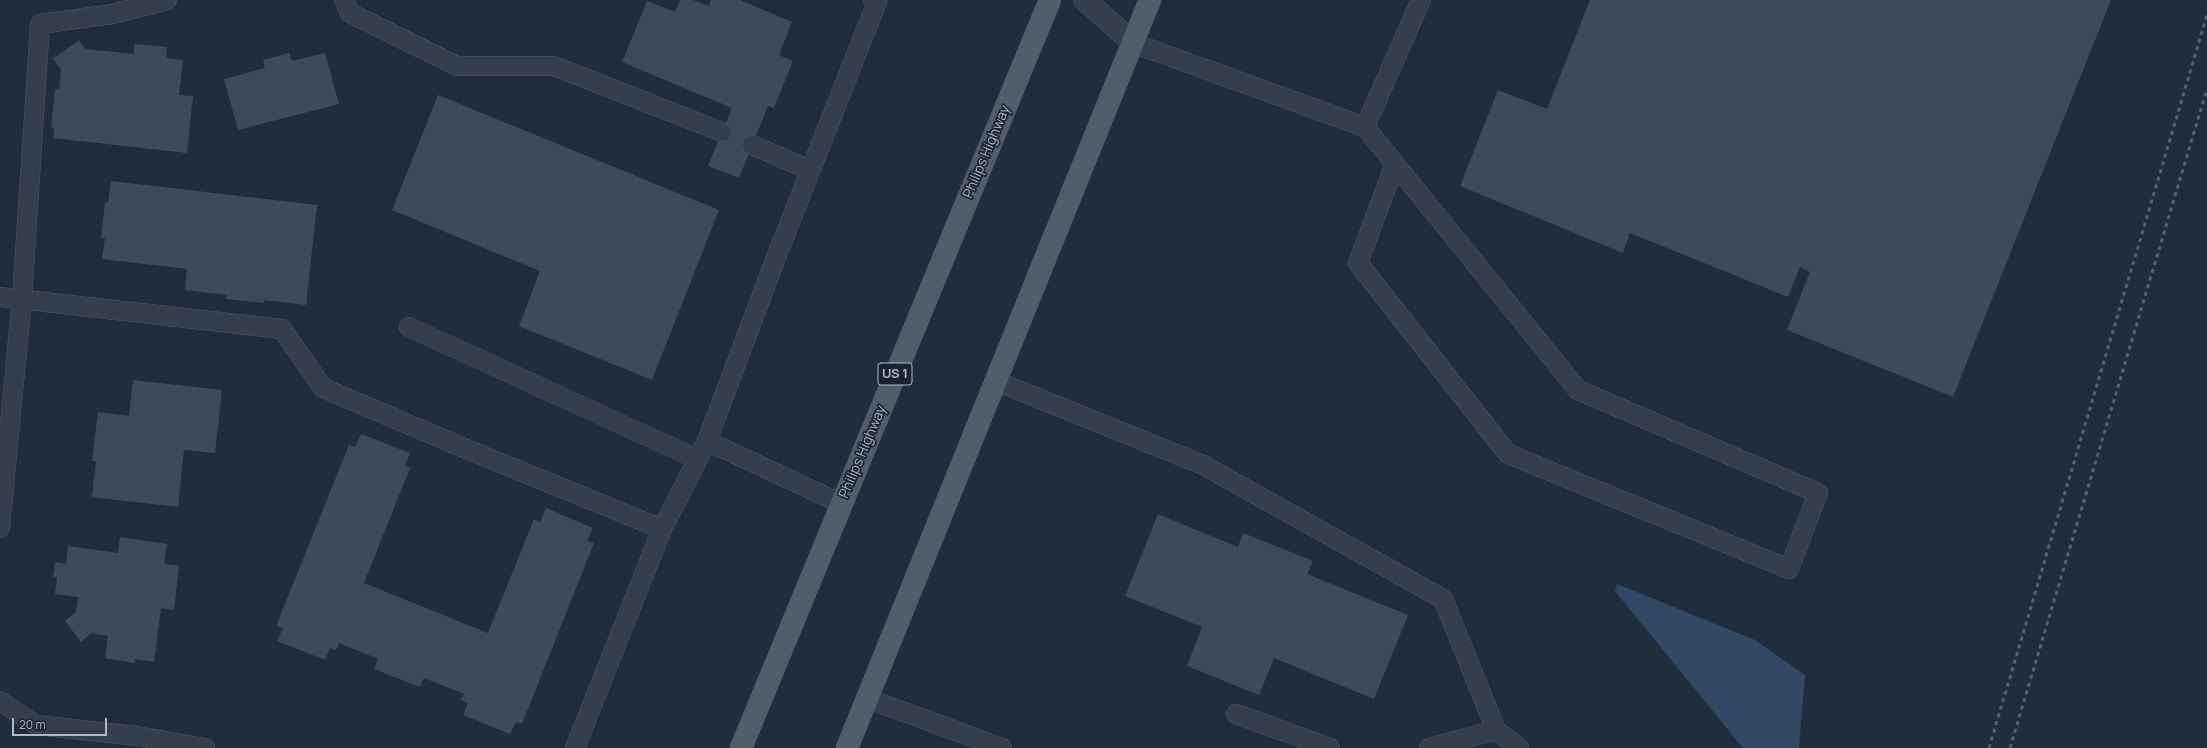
<!DOCTYPE html>
<style>
body{margin:0}
#map{position:relative;width:2207px;height:748px;overflow:hidden;background:#202d3c;font-family:Manrope,sans-serif}
canvas{display:block}
.scale{position:absolute;left:12px;top:718px;width:95px;height:18px;box-sizing:border-box;border:2px solid #afb9c8;border-top:0;padding-left:5px;font-size:12px;line-height:14px;white-space:nowrap;color:#afb9c8;-webkit-text-stroke:3px #192330;paint-order:stroke}
</style>
<div id="map">
<canvas width="2207" height="748"></canvas>
<div class="scale">20 m</div>
</div>
<script>
const ctx = document.querySelector('canvas').getContext('2d');
ctx.lineJoin = 'round';
function fill(path, color) { ctx.fillStyle = color; ctx.fill(path, 'evenodd'); }
const poly = rows => new Path2D(rows.map(r => 'M' + r).join(''));
function stroke(path, color, width, dash) { ctx.strokeStyle = color; ctx.lineWidth = width; ctx.lineCap = dash ? 'butt' : 'round'; ctx.setLineDash(dash || []); ctx.stroke(path); }
function write(font, color, halo, rows, align = 'center') {
  ctx.font = font + ' Manrope,sans-serif'; ctx.lineWidth = 3.5; ctx.setLineDash([]); ctx.textBaseline = 'middle'; ctx.strokeStyle = halo; ctx.fillStyle = color; for (const [text, x, y, turn = 0] of rows) {
    ctx.save(); ctx.translate(x, y); ctx.rotate((+turn || 0) * Math.PI / 180); ctx.textAlign = isNaN(turn) ? turn : align; if (halo) ctx.strokeText(text, 0, 0); ctx.fillText(text, 0, 0); ctx.restore();
  }
}
fill(poly([
 [1617,584,1755,640,1805,675,1799,748,1743,748,1615,591]
]), '#324865');
fill(poly([
 [680,0,693,0,709,6,711,0,740,0,792,22,779,55,793,61,774,108,768,106,739,178,708,166,732,108,622,62,647,1,675,12],
 [1590,0,2111,0,1953,397,1787,330,1810,272,1800,267,1788,297,1630,233,1623,253,1460,186,1498,90,1547,109],
 [79,40,85,49,134,54,134,44,167,47,166,58,183,60,179,95,193,96,187,153,53,138,54,128,51,127,55,89,59,89,61,69,53,59],
 [289,53,292,61,325,53,339,104,238,130,224,79,265,68,263,60],
 [438,95,719,210,652,380,519,326,540,271,392,210],
 [111,181,317,205,306,305,264,300,264,303,226,299,227,295,185,290,187,269,102,259,105,238,101,238,105,202,108,203],
 [133,380,222,390,215,453,184,450,178,507,92,497,96,461,92,461,98,412,129,416],
 [361,434,410,453,405,466,410,468,364,583,488,633,534,519,540,522,546,508,593,528,587,541,594,543,522,724,516,722,510,734,463,715,468,703,461,700,464,694,424,678,420,687,374,669,378,659,339,643,336,650,330,648,325,660,277,641,283,628,276,626,349,445,355,447],
 [1158,514,1238,547,1243,533,1313,561,1307,574,1408,615,1374,699,1274,658,1259,695,1187,666,1202,627,1125,596],
 [120,537,167,544,164,564,179,566,174,610,161,608,154,662,135,659,135,663,105,658,108,636,91,633,81,642,65,621,76,612,78,597,55,594,57,577,53,577,55,562,66,564,68,546,118,553]
]), '#3c4b5b');
const service = poly([
 [344,0,350,13,457,66,554,66,722,132],
 [1133,43,1365,127,1421,0],
 [1365,127,1578,390,1818,493,1789,569,1508,454,1358,263,1395,164],
 [752,145,810,170],
 [0,297,282,329,323,388,464,448,662,529,707,441],
 [409,327,697,459],
 [996,381,1203,465,1443,599,1496,730],
 [842,504,707,441,777,255,877,2,873,0],
 [0,528,22,298,40,24,113,14,167,0],
 [866,698,1002,748],
 [0,701,36,725,137,736,205,748],
 [1236,714,1330,748],
 [575,748,662,529],
 [1429,748,1496,730,1519,748]
]);
const tertiary = poly([
 [1085,0,1133,43]
]);
const primary = poly([
 [741,748,1050,0],
 [847,748,1150,0]
]);
stroke(service, '#4f5966', 20);
stroke(tertiary, '#4f5966', 23);
stroke(primary, '#404a58', 23);
stroke(service, '#343e4c', 19);
stroke(tertiary, '#343e4c', 22);
stroke(primary, '#525d6c', 22);
stroke(poly([
 [1989,748,2207,15],
 [2010,748,2207,89]
]), '#556273', 3, [4, 4]);
for (const [x, y, w] of [
 [895,374,34]
]) { const box = new Path2D(); box.roundRect(x - w / 2, y - 11, w, 22, 3); ctx.fillStyle = '#192330'; ctx.fill(box); stroke(box, '#afb9c8', 1); }
write('bold 13px', '#afb9c8', null, [
 ["US 1",895,374]
]);
write('14px', '#afb9c8', '#192330', [
 ["Philips Highway",987,152,-67],
 ["Philips Highway",863,452,-67]
]);
</script>
